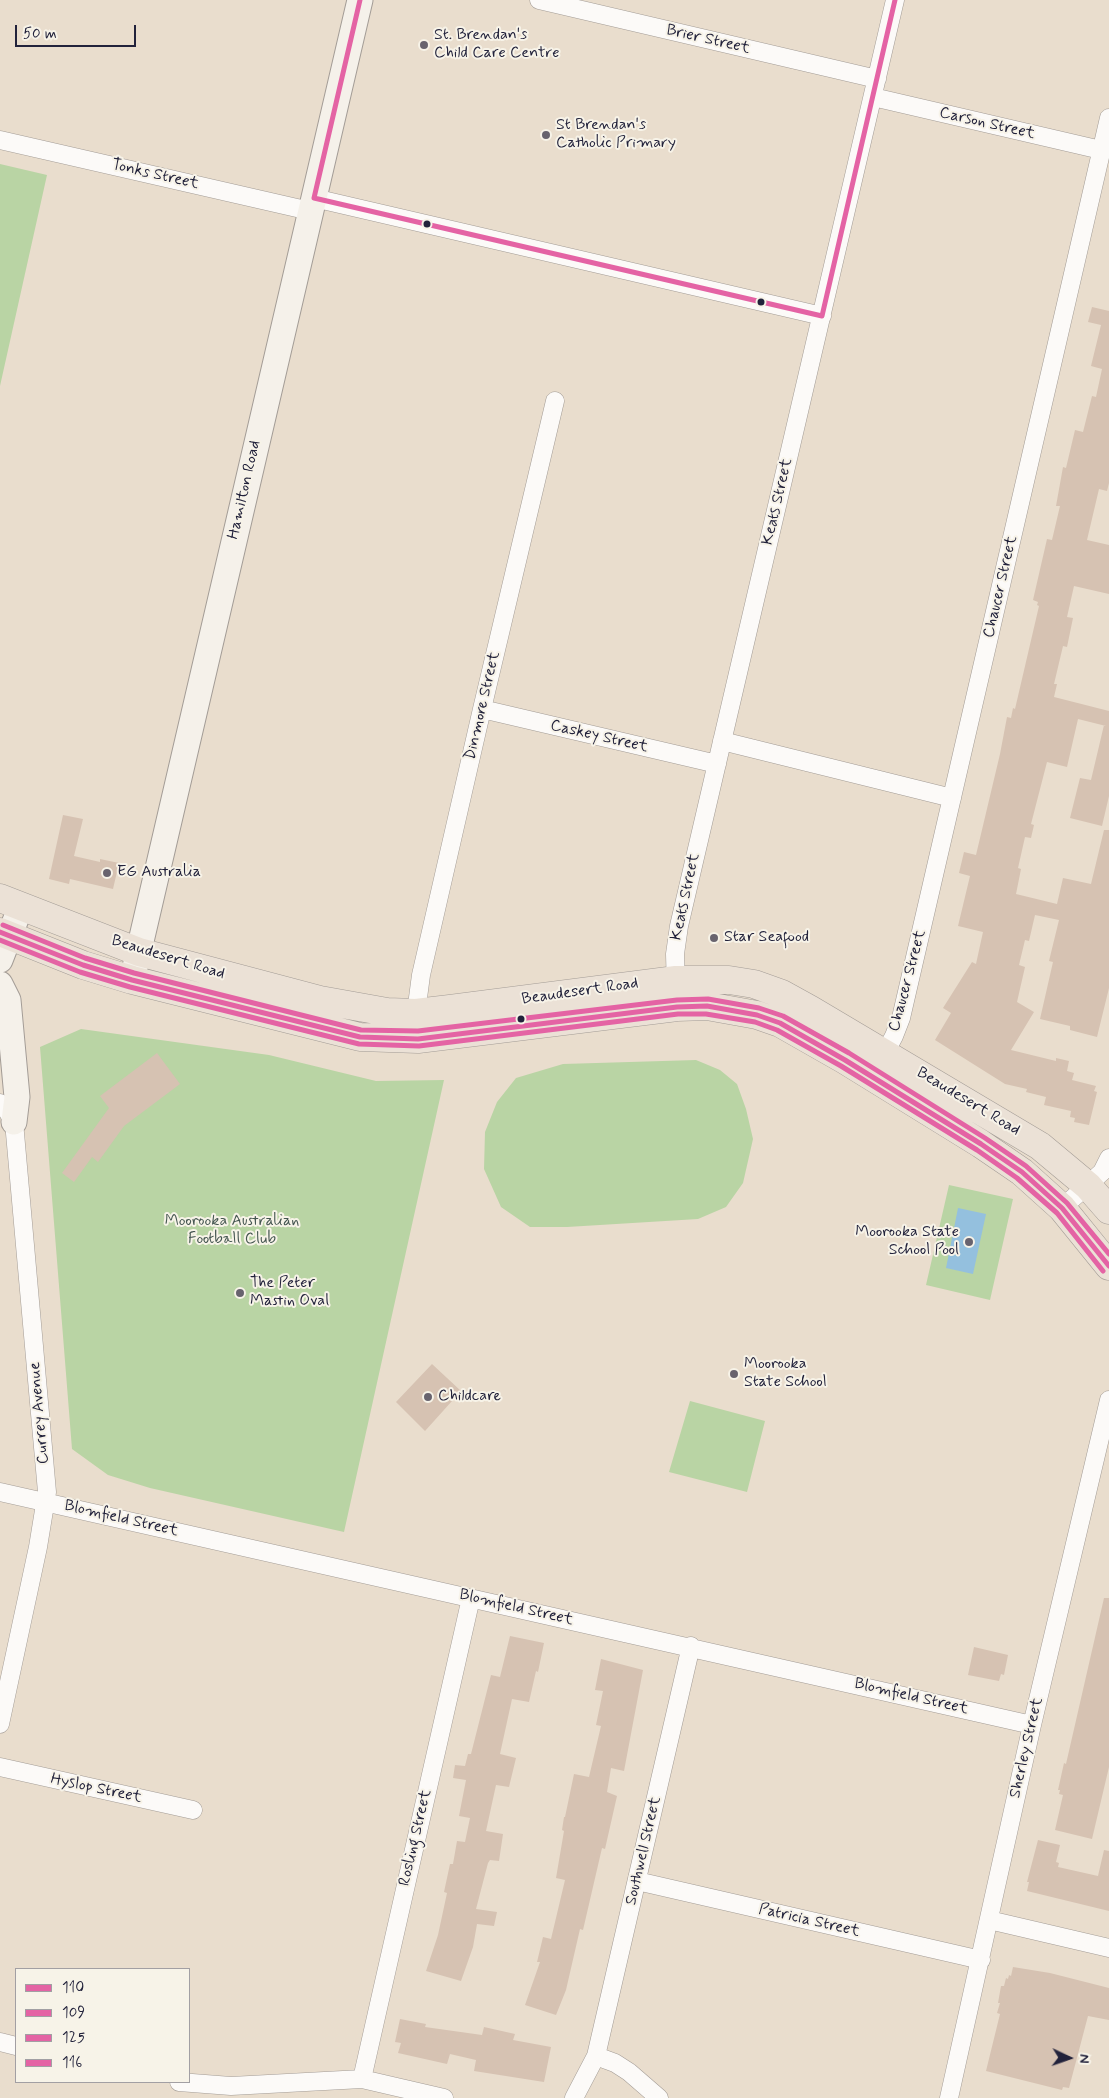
<!DOCTYPE html>
<style>
body{margin:0}
#map{position:relative;width:1109px;height:2098px;overflow:hidden;background:#e9ddcd;font-family:Mynerve,sans-serif}
canvas{display:block}
.legend{position:absolute;left:15px;top:1968px;width:175px;height:115px;box-sizing:border-box;background:#f7f3e8;border:1px solid #a29fa3;margin:0;padding:6px 9px;list-style:none;font-size:15px;color:#22223b}
.legend li{display:flex;align-items:center;gap:10px;height:25px}
.legend b{width:25px;border:1px solid #a29fa3}
.north{position:absolute;left:1044px;top:2033px;width:50px;height:50px;-webkit-text-stroke:4px #f7f3e8;paint-order:stroke;rotate:93deg;font-size:14px;font-weight:700;line-height:20px;text-align:center;color:#22223b}
.north::after{content:'';display:block;margin:auto;width:18px;height:22px;background:#22223b;clip-path:polygon(50% 0,100% 100%,50% 72%,0 100%)}
.scale{position:absolute;left:15px;top:25px;width:121px;height:22px;box-sizing:border-box;border:2px solid #22223b;border-top:0;padding-left:6px;font-size:15px;line-height:18px;white-space:nowrap;color:#22223b;-webkit-text-stroke:4px #f7f3e8;paint-order:stroke}
</style>
<div id="map">
<canvas width="1109" height="2098"></canvas>
<ul class="legend">
<li><b style="height:6px;background:#e463a4"></b>110</li>
<li><b style="height:6px;background:#e463a4"></b>109</li>
<li><b style="height:6px;background:#e463a4"></b>125</li>
<li><b style="height:6px;background:#e463a4"></b>116</li>
</ul>
<div class="north">N</div>
<div class="scale">50 m</div>
</div>
<script>
const ctx = document.querySelector('canvas').getContext('2d');
ctx.lineJoin = 'round';
function fill(path, color) { ctx.fillStyle = color; ctx.fill(path, 'evenodd'); }
const poly = rows => new Path2D(rows.map(r => 'M' + r).join(''));
function stroke(path, color, width, dash) { ctx.strokeStyle = color; ctx.lineWidth = width; ctx.lineCap = dash ? 'butt' : 'round'; ctx.setLineDash(dash || []); ctx.stroke(path); }
function write(font, color, halo, rows, align = 'center') {
  ctx.font = font + ' Mynerve,sans-serif'; ctx.lineWidth = 4; ctx.setLineDash([]); ctx.textBaseline = 'middle'; ctx.strokeStyle = halo; ctx.fillStyle = color; for (const [text, x, y, turn = 0] of rows) {
    ctx.save(); ctx.translate(x, y); ctx.rotate((+turn || 0) * Math.PI / 180); ctx.textAlign = isNaN(turn) ? turn : align; if (halo) ctx.strokeText(text, 0, 0); ctx.fillText(text, 0, 0); ctx.restore();
  }
}
fill(poly([
 [0,164,47,175,0,386],
 [81,1029,269,1055,376,1081,444,1080,344,1532,150,1488,108,1475,72,1449,40,1047],
 [696,1060,720,1070,737,1084,746,1109,753,1139,743,1183,726,1207,698,1219,567,1227,530,1227,501,1207,484,1169,485,1132,497,1102,516,1078,563,1064],
 [949,1185,1013,1199,990,1300,926,1285],
 [690,1401,765,1421,747,1492,669,1472]
]), '#b9d4a4');
fill(poly([
 [958,1208,986,1214,973,1274,946,1268]
]), '#94c0de');
fill(poly([
 [1092,307,1109,311,1109,483,1107,491,1099,489,1087,540,1109,545,1109,594,1074,586,1067,617,1073,618,1067,647,1063,646,1054,684,1057,684,1054,697,1109,711,1109,796,1102,826,1070,818,1080,778,1091,780,1104,725,1106,726,1078,719,1067,767,1047,762,1031,824,1034,825,1031,838,1025,837,1018,868,1021,869,1016,894,1057,904,1063,878,1091,884,1104,830,1109,830,1109,988,1097,1037,1070,1030,1070,1026,1040,1019,1053,962,1049,961,1059,920,1035,915,1029,941,1025,940,1019,965,1025,967,1017,1002,1034,1012,1011,1050,1056,1061,1056,1058,1069,1061,1067,1071,1074,1073,1072,1080,1096,1086,1094,1091,1097,1092,1089,1125,1074,1122,1075,1118,1070,1117,1071,1111,1044,1105,1046,1097,1026,1092,1027,1089,1005,1084,935,1040,951,1013,943,1008,972,962,976,964,983,932,958,926,970,876,959,873,964,852,976,855,1000,754,1007,717,1011,718,1013,708,1015,709,1039,606,1037,605,1038,602,1033,600,1047,539,1052,540,1060,506,1056,506,1063,467,1066,468,1075,430,1083,432,1092,396,1096,397,1102,369,1091,366,1101,325,1088,322],
 [63,815,83,819,74,856,100,862,100,859,119,863,113,889,70,879,69,884,49,879],
 [157,1053,180,1084,124,1126,98,1162,92,1157,74,1182,62,1173,109,1108,100,1096],
 [432,1364,461,1391,425,1431,396,1402],
 [1104,1598,1109,1598,1109,1767,1092,1839,1055,1830,1063,1795,1059,1794,1060,1790,1058,1790,1064,1763,1066,1764],
 [510,1636,544,1643,538,1672,536,1671,529,1702,512,1699,500,1754,516,1758,509,1787,496,1785,486,1831,503,1834,499,1861,490,1860,488,1863,476,1909,497,1912,494,1926,477,1924,473,1947,461,1981,426,1971,438,1935,447,1893,444,1892,450,1864,453,1864,457,1841,465,1842,470,1818,459,1816,466,1780,453,1778,455,1765,465,1766,468,1754,471,1754,491,1675,500,1677],
 [974,1647,1008,1655,1004,1675,1001,1674,999,1681,968,1675],
 [601,1659,643,1670,624,1771,611,1768,607,1792,617,1796,605,1849,602,1848,583,1930,580,1929,566,1990,556,2015,525,2005,540,1962,537,1962,543,1937,551,1939,565,1880,556,1878,564,1831,562,1830,564,1817,565,1817,574,1774,589,1777,601,1726,596,1725,603,1691,595,1690],
 [1038,1840,1060,1845,1056,1862,1059,1863,1058,1867,1098,1876,1104,1850,1109,1851,1109,1911,1027,1891,1029,1882,1027,1882],
 [1013,1967,1050,1973,1109,1988,1109,2020,1088,2016,1069,2088,1063,2087,1062,2090,986,2071,1000,2014,997,2013,1000,2003,998,2003,1001,1986,1004,1986,1006,1978,1008,1979,1009,1975,1011,1976],
 [400,2019,426,2024,425,2027,482,2035,484,2027,515,2034,513,2040,551,2047,544,2082,474,2071,476,2060,450,2054,447,2064,398,2053,401,2043,395,2042]
]), '#d6c2b2');
const street = poly([
 [539,0,877,79],
 [873,97,1101,150],
 [0,140,310,211],
 [314,198,822,316],
 [482,709,717,764],
 [722,741,952,798],
 [676,989,675,954,679,926,895,0],
 [416,1013,421,975,482,709,555,401],
 [885,1053,894,1036,901,1018,1109,118],
 [0,1103,4,1106,14,1122,47,1492,38,1547,0,1724],
 [1062,1208,1102,1172,1109,1158],
 [0,1492,1032,1725],
 [0,1767,193,1810],
 [637,1881,981,1960],
 [989,1920,1109,1948],
 [0,2042,16,2046],
 [596,2056,615,2063,629,2072,659,2098],
 [362,2079,471,1598],
 [179,2082,231,2086,362,2079,444,2098],
 [574,2098,596,2056,691,1646],
 [949,2098,1032,1725,1109,1400]
]);
const secondary = poly([
 [0,960,21,906],
 [132,980,360,0],
 [0,984,8,1000,17,1097,14,1122]
]);
const highway = poly([
 [0,898,139,952,320,1000,387,1012,416,1013,450,1009,676,980,729,980,754,984,782,994,811,1010,1040,1146,1088,1186,1109,1210],
 [0,932,83,965,132,980,360,1037,418,1039,677,1007,707,1006,757,1015,780,1023,845,1060,981,1144,1022,1172,1062,1208,1109,1266]
]);
stroke(street, '#a39c96', 19);
stroke(secondary, '#a39c96', 27);
stroke(highway, '#a39c96', 29);
stroke(street, '#fcfaf8', 18);
stroke(secondary, '#f5f1ea', 25);
stroke(highway, '#ebe1d6', 28);
stroke(poly([
 [0,932,83,965,132,980,360,1037,418,1039,677,1007,707,1006,757,1015,780,1023,845,1060,981,1144,1022,1172,1062,1208,1109,1266]
]), '#e463a4', 5);
stroke(poly([
 [0,940,80,972,130,987,359,1044,419,1046,678,1014,706,1014,755,1022,777,1030,841,1066,977,1150,1017,1178,1057,1213,1103,1271]
]), '#e463a4', 5);
stroke(poly([
 [3,925,85,958,134,973,361,1030,418,1031,677,1000,708,999,759,1008,783,1016,849,1053,985,1138,1026,1166,1067,1203,1109,1254]
]), '#e463a4', 5);
stroke(poly([
 [314,198,822,316],
 [314,198,360,0],
 [822,316,895,0]
]), '#e463a4', 5);
for (const [x, y, r, color] of [
 [424,45,5,"#68636e"],
 [546,135,5,"#68636e"],
 [427,224,4.5,"#22223b"],
 [761,302,4.5,"#22223b"],
 [107,873,5,"#68636e"],
 [714,938,5,"#68636e"],
 [521,1019,4.5,"#22223b"],
 [969,1242,5,"#68636e"],
 [240,1293,5,"#68636e"],
 [734,1374,5,"#68636e"],
 [428,1397,5,"#68636e"]
]) { const dot = new Path2D(); dot.arc(x, y, r, 0, 2 * Math.PI); ctx.fillStyle = color; ctx.fill(dot); stroke(dot, '#f7f3e8', 2); }
write('16px', '#22223b', '#f7f3e8', [
 ["St. Brendan's",434,36],
 ["Child Care Centre",434,54],
 ["St Brendan's",556,126],
 ["Catholic Primary",556,144],
 ["EG Australia",117,873],
 ["Star Seafood",724,938],
 ["Moorooka State",959,1233,"right"],
 ["School Pool",959,1251,"right"],
 ["The Peter",250,1284],
 ["Mastin Oval",250,1302],
 ["Moorooka",744,1365],
 ["State School",744,1383],
 ["Childcare",438,1397]
], 'left');
write('16px', '#22223b', '#f7f3e8', [
 ["Brier Street",708,40,13],
 ["Carson Street",987,124,13],
 ["Tonks Street",155,175,13],
 ["Hamilton Road",245,490,-77],
 ["Keats Street",778,502,-77],
 ["Chaucer Street",1001,587,-77],
 ["Dinmore Street",483,706,-77],
 ["Caskey Street",599,737,13],
 ["Keats Street",686,897,-78],
 ["Beaudesert Road",168,958,17],
 ["Chaucer Street",908,981,-75],
 ["Beaudesert Road",580,992,-8],
 ["Beaudesert Road",968,1102,31],
 ["Currey Avenue",40,1413,-95],
 ["Blomfield Street",121,1519,13],
 ["Blomfield Street",516,1608,13],
 ["Blomfield Street",911,1697,13],
 ["Sherley Street",1027,1748,-77],
 ["Hyslop Street",96,1789,12],
 ["Rosling Street",416,1838,-77],
 ["Southwell Street",644,1851,-77],
 ["Patricia Street",809,1921,13]
]);
write('16px', '#445550', '#f7f3e8', [
 ["Moorooka Australian",232,1222],
 ["Football Club",232,1240]
]);
</script>
